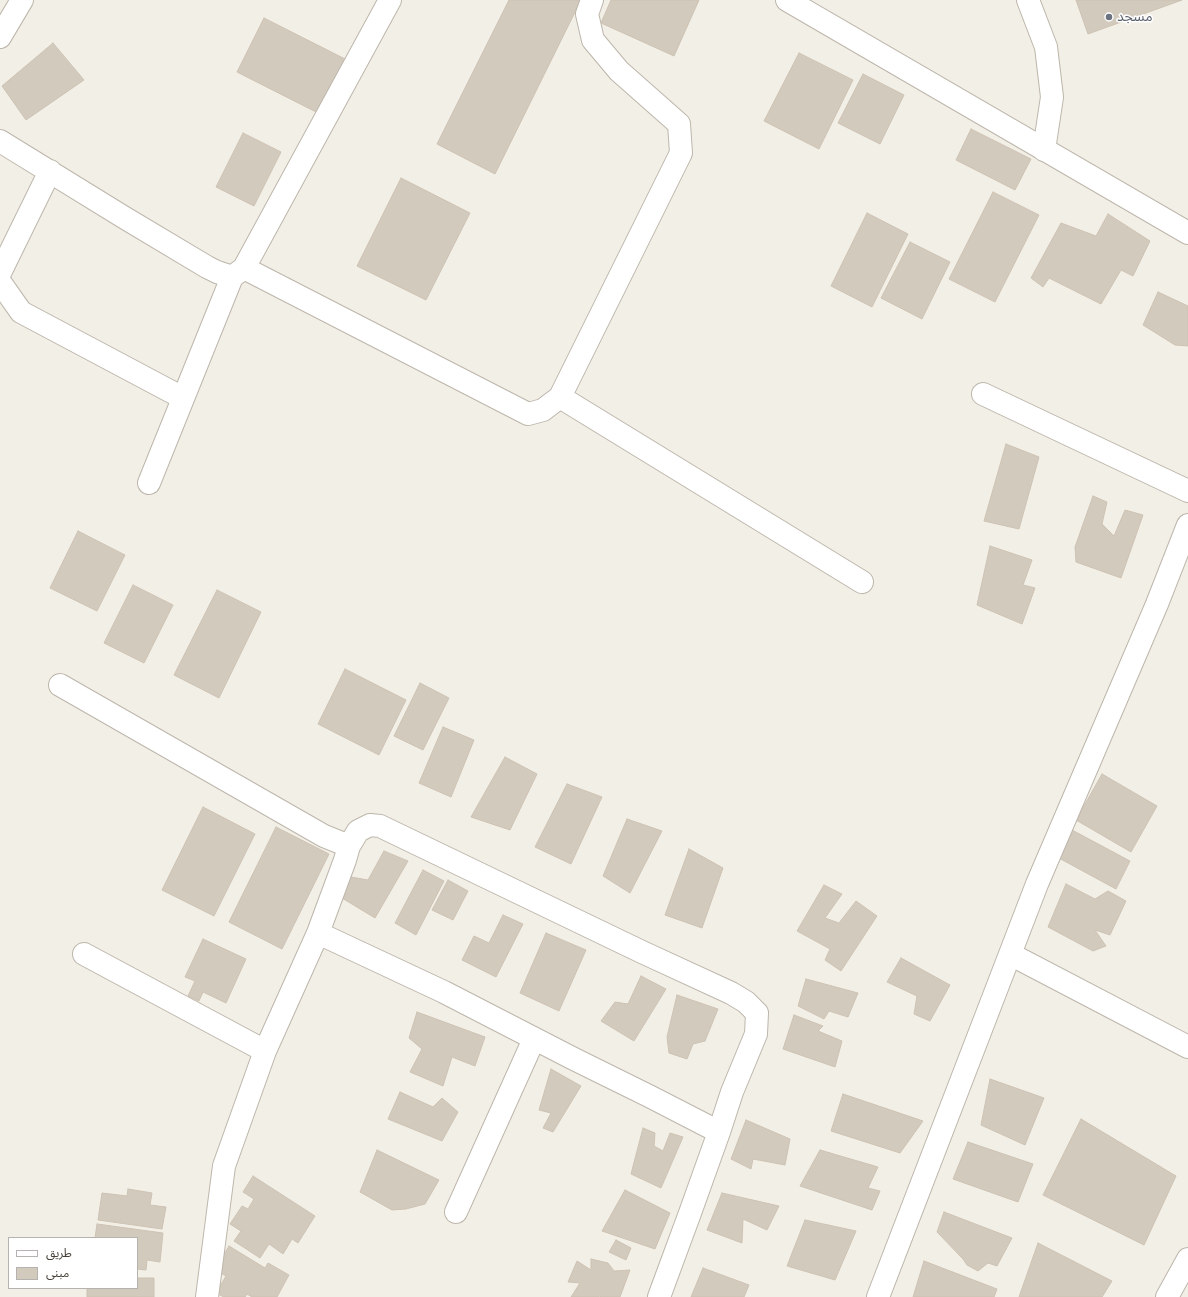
<!DOCTYPE html>
<meta charset="utf-8">
<style>
body{margin:0}
#map{position:relative;width:1188px;height:1297px;overflow:hidden;background:#f2efe7;font-family:Montserrat,"Noto Sans Arabic",sans-serif}
canvas{display:block}
.legend{position:absolute;left:8px;top:1237px;width:130px;height:52px;box-sizing:border-box;background:#fff;border:1px solid #b5b2af;margin:0;padding:5px 7px;list-style:none;font-size:12px;color:#453f37}
.legend li{display:flex;align-items:center;gap:8px;height:20px}
.legend b{width:20px;border:1px solid #b5b2af}
</style>
<div id="map">
<canvas width="1188" height="1297"></canvas>
<ul class="legend">
<li><b style="height:5px;background:#fff"></b>طريق</li>
<li><b style="height:11px;background:#d3cabe"></b>مبنى</li>
</ul>
</div>
<script>
const ctx = document.querySelector('canvas').getContext('2d');
ctx.lineJoin = 'round';
function fill(path, color) { ctx.fillStyle = color; ctx.fill(path, 'evenodd'); }
const poly = rows => new Path2D(rows.map(r => 'M' + r).join(''));
function stroke(path, color, width, dash) { ctx.strokeStyle = color; ctx.lineWidth = width; ctx.lineCap = dash ? 'butt' : 'round'; ctx.setLineDash(dash || []); ctx.stroke(path); }
function write(font, color, halo, rows, align = 'center') {
  ctx.font = font + ' Montserrat,"Noto Sans Arabic",sans-serif'; ctx.lineWidth = 3; ctx.setLineDash([]); ctx.textBaseline = 'middle'; ctx.strokeStyle = halo; ctx.fillStyle = color; for (const [text, x, y, turn = 0] of rows) {
    ctx.save(); ctx.translate(x, y); ctx.rotate((+turn || 0) * Math.PI / 180); ctx.textAlign = isNaN(turn) ? turn : align; if (halo) ctx.strokeText(text, 0, 0); ctx.fillText(text, 0, 0); ctx.restore();
  }
}
const building = poly([
 [509,0,581,0,495,174,437,144,509,0],
 [611,0,699,0,674,56,601,23,611,0],
 [1076,0,1182,0,1088,34,1076,0],
 [264,18,347,60,320,114,237,72,264,18],
 [53,43,84,80,26,120,2,86,53,43],
 [799,53,853,80,819,149,764,121,799,53],
 [863,74,904,95,880,144,838,123,863,74],
 [971,129,1031,159,1015,190,956,160,971,129],
 [243,133,281,152,254,206,216,187,243,133],
 [401,178,470,213,426,300,357,266,401,178],
 [993,192,1039,215,995,302,949,279,993,192],
 [867,213,908,234,872,307,831,286,867,213],
 [1108,214,1150,241,1133,276,1121,270,1101,304,1049,278,1043,287,1031,278,1061,223,1096,236,1108,214],
 [910,242,950,262,922,319,881,298,910,242],
 [1158,292,1188,306,1188,346,1175,345,1143,325,1158,292],
 [1006,444,1039,457,1019,529,984,521,1006,444],
 [1093,496,1107,502,1102,524,1114,536,1125,510,1143,515,1121,578,1076,562,1075,547,1093,496],
 [78,531,125,555,97,611,50,588,78,531],
 [990,546,1032,560,1023,585,1035,588,1022,624,977,605,990,546],
 [133,585,173,605,144,663,104,643,133,585],
 [217,590,261,612,219,698,174,675,217,590],
 [345,669,406,700,379,755,318,724,345,669],
 [420,683,449,698,423,750,394,736,420,683],
 [443,727,474,740,451,797,419,783,443,727],
 [505,757,537,774,510,830,471,817,505,757],
 [1102,774,1157,806,1131,852,1076,820,1102,774],
 [567,784,602,797,571,864,535,847,567,784],
 [203,807,255,834,214,916,162,890,203,807],
 [627,819,662,831,630,893,603,876,627,819],
 [276,827,329,854,282,949,229,922,276,827],
 [1072,830,1130,861,1116,889,1057,857,1072,830],
 [689,849,723,868,702,928,665,915,689,849],
 [384,851,408,861,375,918,342,898,351,877,368,880,384,851],
 [423,870,444,881,416,935,395,923,423,870],
 [448,880,468,891,453,920,432,910,448,880],
 [1066,884,1095,899,1108,891,1126,901,1110,935,1095,930,1106,946,1093,951,1048,927,1066,884],
 [824,885,842,894,825,918,839,923,856,901,877,916,841,971,825,960,830,949,797,931,824,885],
 [503,915,523,924,496,977,462,960,474,936,489,943,503,915],
 [546,933,586,950,559,1011,520,993,546,933],
 [203,939,246,959,226,1003,203,992,199,1001,188,996,195,981,185,977,203,939],
 [901,958,950,985,930,1021,914,1014,917,996,887,982,901,958],
 [641,976,666,989,634,1041,601,1021,615,1002,628,1004,641,976],
 [806,979,858,993,848,1017,829,1011,824,1019,798,1006,806,979],
 [677,995,718,1009,705,1041,693,1044,687,1059,669,1053,667,1037,677,995],
 [417,1012,485,1037,475,1066,452,1057,443,1086,410,1072,422,1049,409,1038,417,1012],
 [794,1015,823,1026,818,1031,842,1041,835,1067,783,1049,794,1015],
 [551,1069,581,1086,553,1132,543,1128,551,1113,539,1110,551,1069],
 [990,1079,1044,1098,1025,1145,981,1125,990,1079],
 [400,1092,433,1107,442,1098,458,1112,442,1141,388,1119,400,1092],
 [843,1094,923,1121,900,1153,831,1131,843,1094],
 [1081,1119,1176,1176,1144,1245,1043,1195,1081,1119],
 [746,1120,790,1139,785,1165,753,1159,751,1169,731,1159,746,1120],
 [643,1128,655,1133,654,1146,663,1151,670,1133,683,1137,661,1188,631,1174,643,1128],
 [968,1142,1033,1164,1018,1202,953,1179,968,1142],
 [377,1150,439,1180,425,1204,406,1209,392,1210,360,1192,377,1150],
 [820,1150,878,1167,868,1188,880,1191,872,1210,800,1186,820,1150],
 [253,1176,315,1216,298,1243,292,1239,283,1254,269,1244,260,1258,234,1241,241,1231,230,1224,242,1206,248,1209,254,1199,243,1192,253,1176],
 [128,1189,152,1193,150,1205,166,1207,162,1229,98,1220,102,1193,127,1196,128,1189],
 [625,1190,670,1213,655,1249,602,1231,625,1190],
 [722,1193,779,1206,767,1230,743,1219,742,1243,707,1230,722,1193],
 [944,1212,1012,1238,997,1266,988,1263,978,1271,967,1265,963,1259,937,1232,944,1212],
 [805,1220,856,1231,835,1280,787,1266,805,1220],
 [97,1224,163,1233,160,1262,147,1260,146,1270,137,1269,137,1238,95,1238,97,1224],
 [616,1240,631,1248,626,1260,609,1252,616,1240],
 [1038,1243,1112,1281,1102,1297,1019,1297,1038,1243],
 [229,1246,265,1268,268,1263,289,1275,277,1297,252,1297,247,1294,245,1297,224,1297,216,1293,226,1276,215,1270,229,1246],
 [591,1259,608,1263,614,1271,630,1270,620,1297,602,1297,599,1296,598,1297,571,1297,580,1283,568,1282,577,1261,591,1270,591,1259],
 [924,1261,997,1289,994,1297,913,1297,924,1261],
 [703,1268,749,1285,744,1297,691,1297,703,1268],
 [137,1278,154,1278,154,1297,87,1297,87,1288,137,1288,137,1278]
]);
fill(building, '#d3cabe');
stroke(building, '#cdc2b2', 1);
const minor = poly([
 [1028,0,1046,47,1052,97,1044,150],
 [0,37,22,0],
 [0,141,125,218,207,267,217,272,232,277],
 [244,268,528,414,543,410,560,397,681,153,679,124,619,71,593,40,587,14,592,0],
 [0,273,50,171],
 [0,282,21,312,183,398],
 [983,394,1188,491],
 [560,397,862,582],
 [149,483,232,277,244,268,390,0],
 [60,685,324,836,349,846,345,860,318,933,265,1051,224,1166,207,1297],
 [349,846,358,831,370,825,380,826,642,952,731,993,746,1002,757,1013,756,1034,732,1092,719,1132],
 [318,933,444,992,574,1059,649,1096,719,1132,690,1213,659,1297],
 [84,954,265,1051],
 [1010,954,1188,1047],
 [456,1212,534,1039],
 [878,1297,1037,884,1157,604,1188,525],
 [1167,1297,1188,1259]
]);
const tertiary = poly([
 [787,0,1188,233]
]);
stroke(minor, '#bdb6ab', 24);
stroke(tertiary, '#bdb6ab', 24);
stroke(minor, '#fff', 22);
stroke(tertiary, '#fff', 22);
for (const [x, y, r, color] of [
 [1109,17,4,"#6b7280"]
]) { const dot = new Path2D(); dot.arc(x, y, r, 0, 2 * Math.PI); ctx.fillStyle = color; ctx.fill(dot); stroke(dot, '#fff', 1.5); }
write('14px', '#5b616d', '#fff', [
 ["مسجد",1117,17]
], 'left');
</script>
